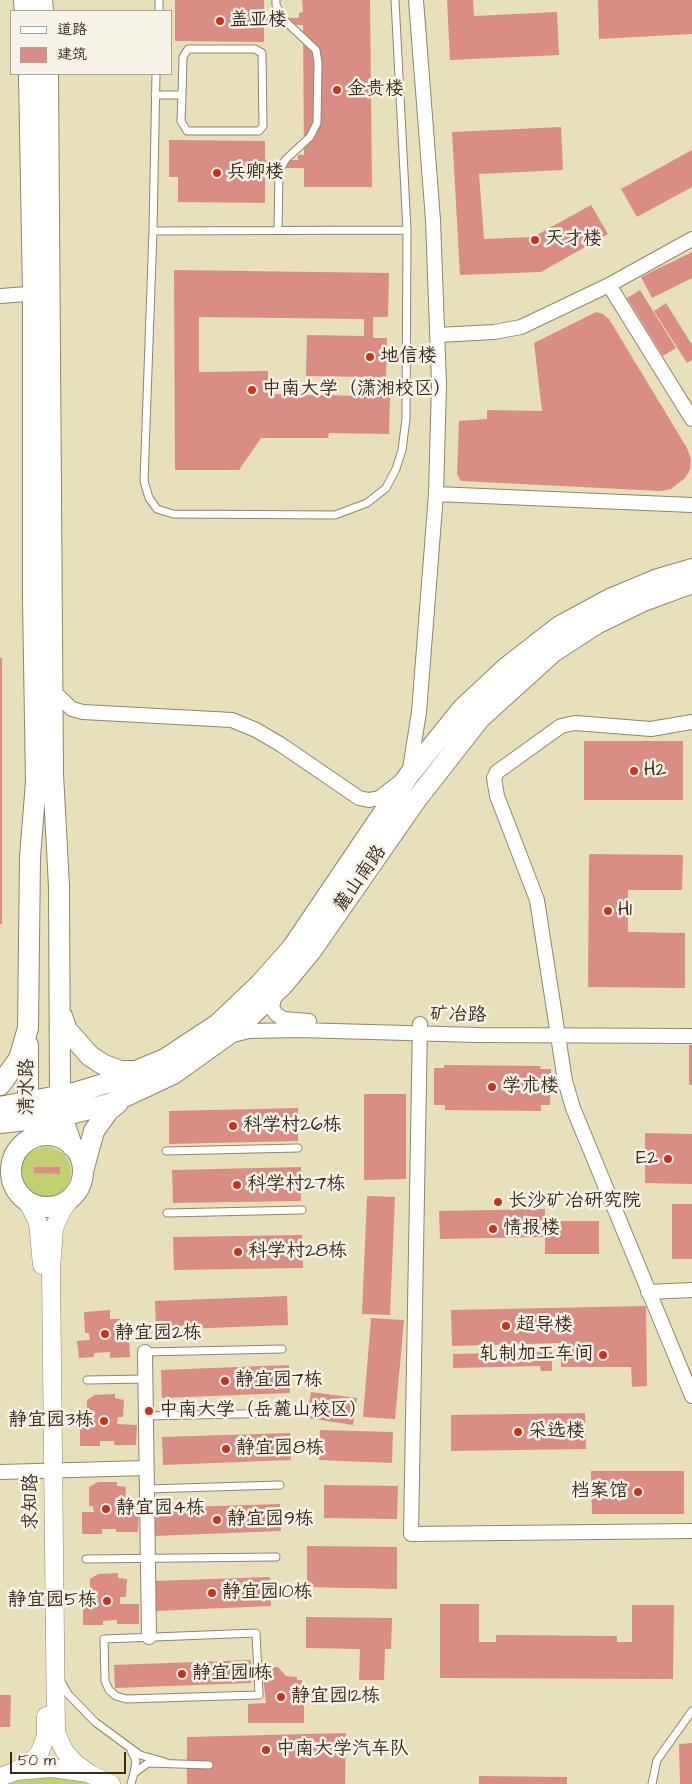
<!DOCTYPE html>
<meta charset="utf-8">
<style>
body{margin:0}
#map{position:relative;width:692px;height:1784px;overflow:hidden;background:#e7e0bb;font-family:"Architects Daughter","LXGW WenKai TC",sans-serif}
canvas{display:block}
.legend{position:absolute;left:10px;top:10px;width:162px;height:65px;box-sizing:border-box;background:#f7f3e8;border:1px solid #aca397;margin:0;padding:6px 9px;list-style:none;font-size:15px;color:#3b2a1e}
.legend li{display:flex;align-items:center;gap:10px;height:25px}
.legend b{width:25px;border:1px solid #aca397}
.scale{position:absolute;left:10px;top:1752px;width:116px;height:22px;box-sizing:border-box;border:2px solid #3b2a1e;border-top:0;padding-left:6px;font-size:15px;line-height:18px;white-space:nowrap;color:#3b2a1e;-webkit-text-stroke:4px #f7f3e8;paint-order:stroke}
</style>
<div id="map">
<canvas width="692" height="1784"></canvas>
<ul class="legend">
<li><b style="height:6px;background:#fff"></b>道路</li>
<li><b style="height:14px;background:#da8d85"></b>建筑</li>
</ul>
<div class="scale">50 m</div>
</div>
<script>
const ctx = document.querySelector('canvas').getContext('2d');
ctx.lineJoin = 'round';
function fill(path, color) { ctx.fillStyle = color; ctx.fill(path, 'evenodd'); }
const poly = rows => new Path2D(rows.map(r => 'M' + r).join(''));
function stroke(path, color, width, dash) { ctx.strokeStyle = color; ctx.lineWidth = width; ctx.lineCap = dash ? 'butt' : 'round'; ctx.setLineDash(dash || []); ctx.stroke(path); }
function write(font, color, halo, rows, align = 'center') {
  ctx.font = font + ' "Architects Daughter","LXGW WenKai TC",sans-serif'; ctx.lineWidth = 5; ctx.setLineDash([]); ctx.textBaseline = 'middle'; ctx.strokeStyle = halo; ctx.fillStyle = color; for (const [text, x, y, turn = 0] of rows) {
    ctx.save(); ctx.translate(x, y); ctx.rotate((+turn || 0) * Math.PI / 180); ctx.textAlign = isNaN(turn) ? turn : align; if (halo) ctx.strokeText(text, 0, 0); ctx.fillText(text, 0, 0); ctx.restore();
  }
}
fill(poly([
 '21 1172a25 25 0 1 1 50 0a25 25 0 1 1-50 0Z',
 [32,1774,73,1776,95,1784,8,1784]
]), '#c2d072');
fill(poly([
 [175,0,264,0,264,17,299,18,299,13,303,12,302,0,370,0,372,187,304,187,304,168,265,168,265,203,178,202,178,177,169,177,169,140,265,141,265,160,298,160,298,155,304,155,303,25,264,24,264,42,175,41],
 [447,0,473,0,474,16,557,12,559,55,450,60],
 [598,0,692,0,692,34,599,39],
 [561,127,563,170,479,174,484,239,533,237,591,205,608,234,541,272,460,275,452,132],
 [692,150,692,187,637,217,621,189],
 [692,252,692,278,652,298,641,277],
 [174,270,389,273,388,317,373,317,373,338,387,338,386,377,375,377,375,394,390,395,389,434,329,433,328,438,261,438,239,470,175,470],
 [199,317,364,319,364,336,307,335,306,376,367,377,366,396,268,394,268,371,199,372],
 [640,290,676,348,663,356,627,298],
 [666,303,692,345,692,360,687,363,654,311],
 [596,312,603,314,609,319,687,448,691,459,690,470,685,478,671,489,661,491,461,481,457,474,459,421,487,419,487,410,542,411,534,343],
 [0,658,2,658,2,924,0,924],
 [584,741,683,741,683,800,584,800],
 [589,854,683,855,682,890,628,890,628,932,685,933,685,988,588,987],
 [689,1045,692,1045,692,1085,689,1085],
 [444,1065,541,1066,540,1069,551,1069,550,1105,541,1105,541,1111,445,1110,445,1105,434,1105,434,1068,444,1068],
 [364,1094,406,1094,406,1179,364,1180],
 [298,1108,298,1141,169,1144,169,1111],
 [645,1133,692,1134,692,1184,645,1183],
 [34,1167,60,1167,60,1174,34,1173],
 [301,1167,301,1201,173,1203,172,1170],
 [367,1196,395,1197,390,1315,362,1314],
 [672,1204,692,1204,692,1259,672,1259],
 [545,1209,545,1221,599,1221,599,1254,545,1254,545,1237,440,1239,439,1211],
 [302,1235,303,1268,174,1270,173,1237],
 [287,1296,288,1325,156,1330,155,1301],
 [646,1306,647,1386,632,1387,631,1367,561,1367,561,1343,452,1346,451,1310],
 [110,1310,110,1319,120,1319,121,1335,129,1335,130,1357,110,1358,110,1352,94,1353,94,1357,79,1358,77,1341,90,1340,89,1333,85,1333,84,1312],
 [371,1318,404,1320,395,1419,363,1417],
 [552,1352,552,1371,541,1371,540,1366,453,1368,453,1354],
 [289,1365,290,1393,162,1398,161,1370],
 [311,1392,357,1398,353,1425,307,1418],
 [115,1394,115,1398,124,1400,123,1417,118,1417,117,1424,137,1425,136,1445,114,1445,114,1441,100,1441,100,1446,80,1446,80,1424,91,1424,91,1419,87,1419,87,1400,95,1395],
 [585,1413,586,1449,451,1451,451,1415],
 [320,1430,393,1432,392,1463,319,1460],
 [290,1433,291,1460,163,1465,162,1437],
 [591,1471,684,1471,684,1514,592,1514],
 [98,1482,117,1482,117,1486,126,1487,125,1505,120,1505,119,1512,139,1512,138,1532,116,1532,116,1529,102,1529,102,1534,82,1534,82,1512,94,1512,93,1506,89,1506,89,1487],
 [324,1485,398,1486,397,1519,324,1518],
 [280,1504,281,1531,154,1536,152,1508],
 [307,1546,397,1547,397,1589,307,1587],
 [118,1573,118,1578,127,1579,126,1597,120,1597,120,1604,139,1604,139,1624,117,1624,117,1620,103,1621,103,1625,83,1625,83,1604,94,1603,94,1598,90,1598,90,1579,98,1574],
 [270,1577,271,1606,154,1611,153,1581],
 [440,1604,479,1604,479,1642,496,1642,496,1635,617,1636,617,1642,632,1642,632,1605,674,1605,673,1679,440,1678],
 [306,1617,392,1618,391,1649,385,1649,384,1680,359,1680,360,1649,306,1648],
 [251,1660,251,1683,115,1688,114,1665],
 [262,1667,278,1667,286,1676,297,1677,297,1680,302,1680,302,1695,295,1695,295,1700,290,1700,290,1703,304,1703,304,1723,248,1723,248,1704,266,1703],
 [0,1695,11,1695,10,1727,0,1727],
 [346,1733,345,1784,187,1784,187,1737],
 [692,1743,692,1784,680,1784,679,1744],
 [479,1776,567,1777,567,1784,479,1784]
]), '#da8d85');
const service = poly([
 [276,0,276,5,284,20,316,50,318,63,317,123,310,137,286,159,279,171,278,230],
 [159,11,159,0],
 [156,74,153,231,144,481,149,498,157,509,173,514,335,515,367,503,386,488,396,469,402,450,406,419,407,230,395,0],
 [155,95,182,95,181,121,187,131,259,131,263,126,262,53,255,49,188,49,183,57,182,95],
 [153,231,407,230],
 [166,1151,298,1148],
 [167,1213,302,1210],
 [145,1352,282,1349],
 [87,1380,145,1379],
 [146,1416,285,1413],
 [147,1489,280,1485],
 [86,1559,276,1557],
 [256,1633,259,1695,126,1699,116,1696,109,1690,105,1681,104,1639,256,1633],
 [60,1680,68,1694,95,1722,140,1755,165,1762],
 [131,1750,136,1761,134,1773],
 [131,1784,134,1773,148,1763,209,1765],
 [652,1784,657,1760,692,1711]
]);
const minor = poly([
 [609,285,692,419],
 [0,296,41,293],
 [438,335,494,332,521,327,609,285,692,239],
 [436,494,692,505],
 [52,690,72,709,83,712,232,720,256,730,280,744,359,798,369,800,379,798,409,775,419,712,436,494,439,384,433,220,416,0],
 [692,722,651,729,575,723,561,726,497,772,494,778,497,796,537,900,565,1081,573,1108,692,1396],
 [275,993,272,1008,276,1014,283,1019,309,1021],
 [420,1024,411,1534,692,1531],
 [233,1035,249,1031,298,1030,478,1035,692,1036],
 [648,1292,692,1290],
 [145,1352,149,1637],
 [0,1472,146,1468]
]);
const tertiary = poly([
 [71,1198,62,1210,54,1228,51,1269,56,1733,65,1752,75,1763,90,1774,111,1784],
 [24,1199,30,1206,38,1223,42,1265],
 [16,1771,35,1758,40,1752,46,1736,46,1716],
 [0,1777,16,1771,52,1768,88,1773]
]);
const secondary = poly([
 [24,0,25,11],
 [42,0,43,11],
 [48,74,53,774,59,886,60,1096,62,1116,72,1146],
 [62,1016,67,1030,90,1056,104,1065,121,1071,135,1071],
 [28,1045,28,1116],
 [0,1085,19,1059,28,1028,30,857,36,782,33,600,33,294,29,74],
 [0,1107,74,1093,110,1082,165,1059,218,1024,260,984,292,948,409,775,463,708,506,668,560,626,610,599,658,579,692,569],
 [0,1123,62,1116,109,1104,173,1074,240,1026,283,985,311,951,416,800,480,718,553,652,596,624,641,602,692,583],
 '11 1171a36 36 0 1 1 72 0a36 36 0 1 1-72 0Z',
 [83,1171,94,1131,109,1110,118,1103]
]);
stroke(service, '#91856c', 9);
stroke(minor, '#91856c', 16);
stroke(tertiary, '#91856c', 19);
stroke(secondary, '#91856c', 22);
stroke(service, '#fff', 7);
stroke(minor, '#fff', 14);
stroke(tertiary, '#fff', 18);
stroke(secondary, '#fff', 20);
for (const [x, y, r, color] of [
 [220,21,5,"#c8321e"],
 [337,90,5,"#c8321e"],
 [217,173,5,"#c8321e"],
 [535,240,5,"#c8321e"],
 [370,357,5,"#c8321e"],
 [252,390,5,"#c8321e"],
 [634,771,5,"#c8321e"],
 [608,911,5,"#c8321e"],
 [492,1087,5,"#c8321e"],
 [233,1126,5,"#c8321e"],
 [668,1159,5,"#c8321e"],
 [237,1185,5,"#c8321e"],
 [498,1202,5,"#c8321e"],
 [493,1229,5,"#c8321e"],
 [238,1252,5,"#c8321e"],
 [506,1326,5,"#c8321e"],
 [105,1334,5,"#c8321e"],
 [603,1355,5,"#c8321e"],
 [225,1381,5,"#c8321e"],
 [149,1411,5,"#c8321e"],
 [104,1421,5,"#c8321e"],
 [518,1432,5,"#c8321e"],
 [226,1449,5,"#c8321e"],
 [638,1492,5,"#c8321e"],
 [106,1509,5,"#c8321e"],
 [217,1520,5,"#c8321e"],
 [212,1593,5,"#c8321e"],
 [107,1601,5,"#c8321e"],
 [182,1674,5,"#c8321e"],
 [281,1697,5,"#c8321e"],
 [266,1750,5,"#c8321e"]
]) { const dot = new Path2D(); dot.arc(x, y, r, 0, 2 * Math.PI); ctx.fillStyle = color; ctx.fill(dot); stroke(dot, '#f7f3e8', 2); }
write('19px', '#3b2a1e', '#f7f3e8', [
 ["盖亚楼",230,21],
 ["金贵楼",347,90],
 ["兵卿楼",227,173],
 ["天才楼",545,240],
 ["地信楼",380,357],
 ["中南大学（潇湘校区）",262,390],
 ["H2",644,771],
 ["H1",618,911],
 ["学术楼",502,1087],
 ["科学村26栋",243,1126],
 ["E2",658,1159,"right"],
 ["科学村27栋",247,1185],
 ["长沙矿冶研究院",508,1202],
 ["情报楼",503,1229],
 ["科学村28栋",248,1252],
 ["超导楼",516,1326],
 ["静宜园2栋",115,1334],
 ["轧制加工车间",593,1355,"right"],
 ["静宜园7栋",235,1381],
 ["中南大学（岳麓山校区）",159,1411],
 ["静宜园3栋",94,1421,"right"],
 ["采选楼",528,1432],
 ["静宜园8栋",236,1449],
 ["档案馆",628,1492,"right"],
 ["静宜园4栋",116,1509],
 ["静宜园9栋",227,1520],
 ["静宜园10栋",222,1593],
 ["静宜园5栋",97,1601,"right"],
 ["静宜园11栋",192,1674],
 ["静宜园12栋",291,1697],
 ["中南大学汽车队",276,1750]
], 'left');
write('19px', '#3b2a1e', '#f7f3e8', [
 ["麓山南路",361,879,-55],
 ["矿冶路",458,1016,1],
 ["清水路",28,1087,-90],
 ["求知路",32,1502,-90]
]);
</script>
